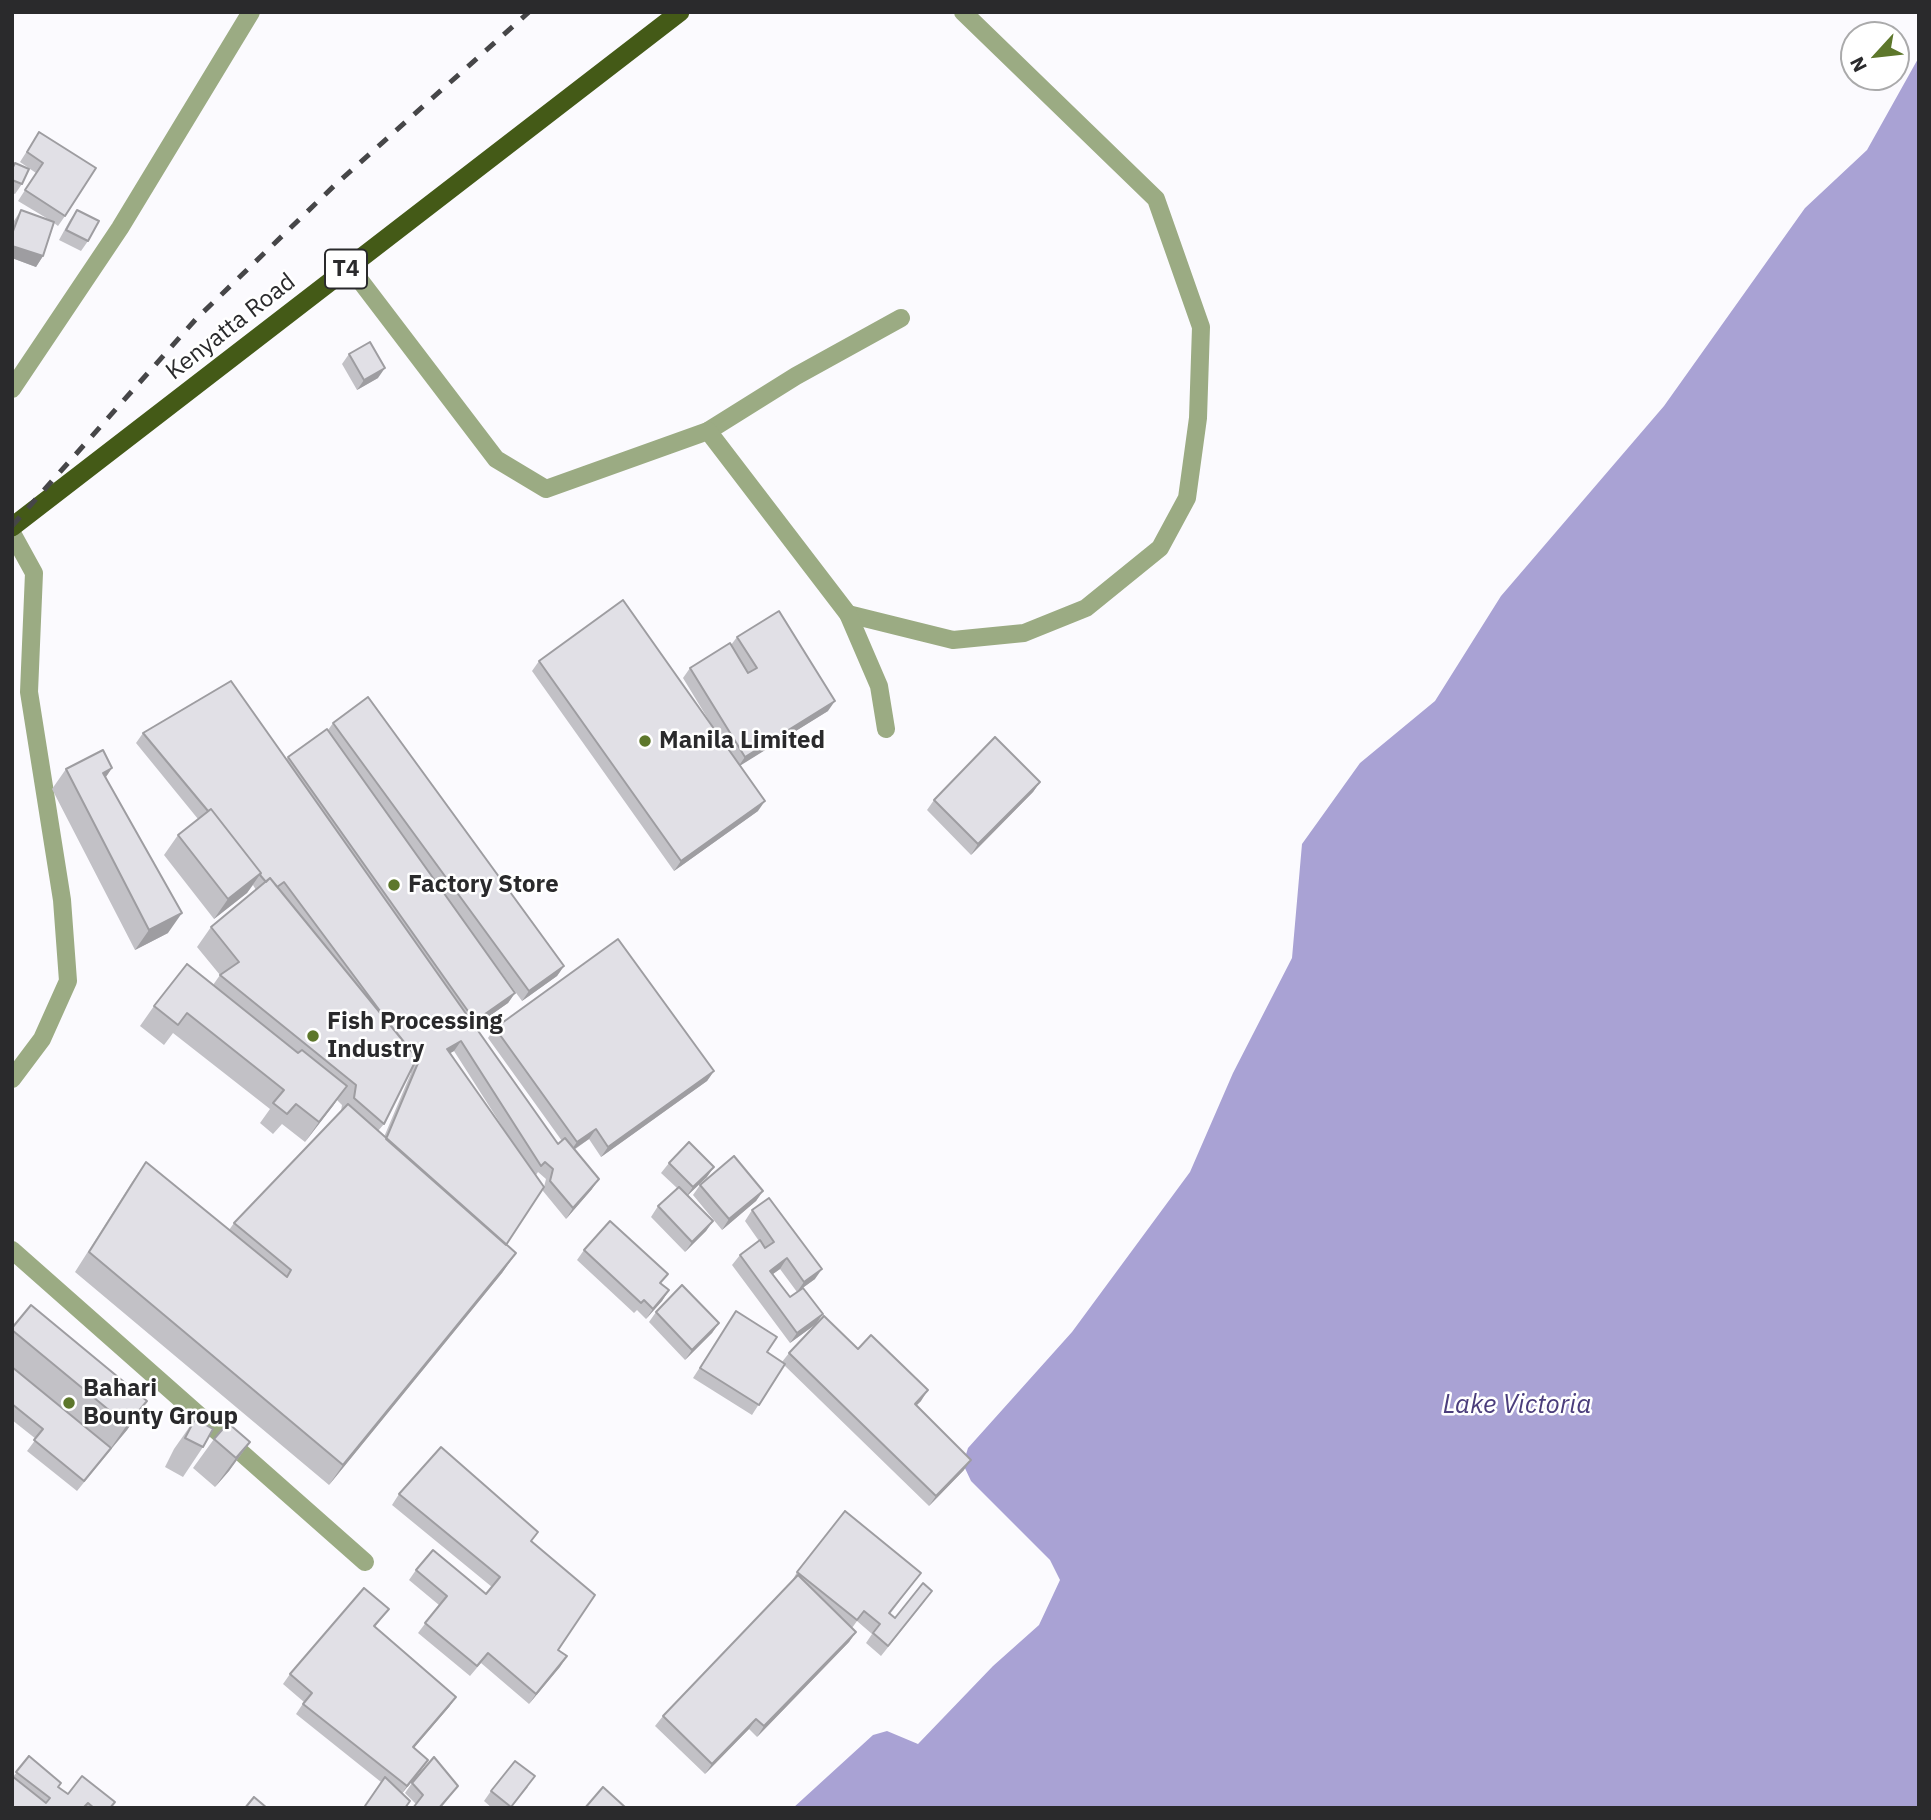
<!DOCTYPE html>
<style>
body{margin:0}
#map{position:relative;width:1931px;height:1820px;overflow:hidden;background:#fbfafe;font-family:"IBM Plex Sans",sans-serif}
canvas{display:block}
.frame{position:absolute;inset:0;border:14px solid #2a2a2c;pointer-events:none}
.north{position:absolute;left:1840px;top:21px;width:70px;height:70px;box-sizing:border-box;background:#fff;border:2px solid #aaaaab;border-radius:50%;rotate:243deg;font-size:19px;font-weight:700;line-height:28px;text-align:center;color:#2a2a2c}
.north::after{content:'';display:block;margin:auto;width:24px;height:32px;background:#5d772b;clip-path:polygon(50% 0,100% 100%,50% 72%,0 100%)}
</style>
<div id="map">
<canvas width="1931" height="1820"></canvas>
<div class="frame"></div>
<div class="north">N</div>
</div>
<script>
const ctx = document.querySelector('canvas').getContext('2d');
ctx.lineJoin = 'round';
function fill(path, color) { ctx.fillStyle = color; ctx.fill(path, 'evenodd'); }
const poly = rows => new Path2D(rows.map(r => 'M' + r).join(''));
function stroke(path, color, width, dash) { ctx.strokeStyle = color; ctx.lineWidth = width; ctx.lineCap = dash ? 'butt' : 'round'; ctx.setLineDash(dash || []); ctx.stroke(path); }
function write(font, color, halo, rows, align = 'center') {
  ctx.font = font + ' "IBM Plex Sans",sans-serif'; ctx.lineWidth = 5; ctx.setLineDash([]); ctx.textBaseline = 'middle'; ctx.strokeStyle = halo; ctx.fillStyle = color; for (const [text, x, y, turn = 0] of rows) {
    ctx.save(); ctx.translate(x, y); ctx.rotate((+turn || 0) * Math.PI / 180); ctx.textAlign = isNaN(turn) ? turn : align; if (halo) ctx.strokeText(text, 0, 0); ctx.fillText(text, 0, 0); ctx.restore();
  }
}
fill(poly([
 [1919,57,1919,1808,793,1808,873,1735,887,1731,918,1744,993,1666,1039,1625,1060,1580,1050,1560,971,1481,963,1464,968,1448,1072,1332,1190,1172,1233,1073,1292,958,1302,844,1360,763,1435,701,1501,596,1664,406,1805,208,1867,150]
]), '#a9a2d4');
stroke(poly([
 [708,431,796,376,901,318],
 [848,614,953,640,1024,633,1086,608,1160,548,1187,498,1198,418,1201,327,1156,199,963,12]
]), '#9bab83', 18);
stroke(poly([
 [349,266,496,459,546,489,708,431,848,614,879,686,886,729],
 [12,389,120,228,251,12],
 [12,533,34,573,29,692,62,900,68,981,42,1039,12,1079],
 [12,1250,365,1562]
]), '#9bab83', 18);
stroke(poly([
 [12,527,680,12]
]), '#445a17', 19);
stroke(poly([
 [12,526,196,319,336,184,529,12]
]), '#464648', 5, [12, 12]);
fill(poly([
 [39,132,65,216,58,226,54,223,43,256,36,267,12,258,12,224,21,210,48,219,18,201,36,173,20,162],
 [15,163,22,184,15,194,12,193,12,167],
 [77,210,88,241,81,251,59,240,70,220],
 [349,354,378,378,357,390,342,364],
 [737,637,828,711,740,765,758,811,674,871,532,671,539,661,711,724,683,678,690,668,731,645],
 [333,723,564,966,557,976,522,1001,492,960,515,993,508,1003,475,1026,558,1144,562,1141,488,1038,495,1028,714,1071,707,1081,601,1157,589,1139,574,1150,592,1189,566,1219,543,1191,543,1189,506,1245,516,1253,502,1273,329,1485,75,1272,132,1182,146,1162,229,1230,234,1223,341,1111,342,1105,337,1100,305,1142,282,1124,273,1134,260,1123,270,1109,173,1033,164,1045,140,1026,154,1006,213,985,220,975,197,947,211,927,256,890,253,885,247,893,214,919,164,855,178,835,198,819,136,743,143,733,286,759,328,730],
 [454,1051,507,1134,450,1053],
 [410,1071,411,1073,384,1137,378,1131,384,1124],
 [538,1172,546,1179,544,1187,536,1175],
 [112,768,106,777,168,933,135,950,52,789,66,769],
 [1040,782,1033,792,971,855,927,810,934,800],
 [669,1163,707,1177,688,1195,713,1221,706,1231,685,1252,651,1217,658,1206,677,1188,661,1173],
 [700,1185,763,1191,756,1201,722,1230,693,1195],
 [752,1210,815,1279,797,1292,780,1269,773,1274,790,1297,816,1324,790,1343,732,1265,740,1255,759,1241,745,1221],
 [584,1250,662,1284,669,1290,662,1301,646,1319,637,1310,634,1313,577,1260],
 [736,1311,767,1352,782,1362,789,1353,858,1349,921,1401,916,1405,964,1470,929,1506,784,1365,752,1415,693,1378],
 [656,1312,719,1323,712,1333,685,1360,649,1322],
 [12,1328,147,1401,127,1430,77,1491,27,1451,36,1439,12,1420],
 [195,1419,203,1447,183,1477,165,1467,174,1449],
 [214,1439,250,1442,229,1471,215,1487,193,1468],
 [399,1494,531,1541,558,1650,567,1656,529,1704,481,1663,470,1676,418,1633,439,1605,409,1580,416,1570,486,1594,492,1587,392,1505],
 [797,1572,921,1573,890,1614,895,1618,925,1601,881,1656,866,1643,872,1634,857,1621,852,1628,856,1632,849,1642,757,1737,749,1729,705,1774,655,1726,663,1716,791,1583],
 [389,1609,375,1627,456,1697,449,1707,414,1748,421,1770,402,1793,406,1808,364,1808,381,1782,296,1714,304,1702,283,1684,290,1674],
 [29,1756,58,1787,68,1794,111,1808,12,1808,13,1777],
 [412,1783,458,1786,441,1808,413,1808,416,1804,405,1793],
 [528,1787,511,1808,492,1808,484,1801,491,1791]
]), '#c2c1c6');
fill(poly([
 [12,246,43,256,36,267,12,258],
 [385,368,378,378,357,390,364,380],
 [835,701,828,711,738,767,745,757],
 [112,768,98,788,103,773],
 [1040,782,1033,792,971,855,978,844],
 [765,801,758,811,674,871,681,861],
 [261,873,247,893,214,919,228,899],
 [182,913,168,933,135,950,149,930],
 [564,966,557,976,522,1001,529,991],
 [515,993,508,1003,468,1031,475,1021],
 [461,1041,454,1051,440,1059,447,1049],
 [714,1071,707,1081,601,1157,608,1147],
 [347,1086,333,1106,305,1142,319,1122],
 [596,1129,589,1139,570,1152,577,1142],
 [714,1167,707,1177,686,1197,693,1187],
 [599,1179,592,1189,566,1219,573,1208],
 [763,1191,756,1201,722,1230,729,1219],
 [713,1221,706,1231,685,1252,692,1242],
 [516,1253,502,1273,329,1485,343,1465],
 [787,1258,780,1269,763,1281,770,1271],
 [822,1269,815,1279,797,1292,804,1282],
 [669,1290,662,1301,646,1319,653,1309],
 [823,1314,816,1324,790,1343,797,1333],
 [719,1323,712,1333,685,1360,692,1350],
 [928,1390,921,1401,908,1414,915,1404],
 [147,1401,127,1430,106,1455,127,1425],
 [250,1442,229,1471,215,1487,236,1458],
 [971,1460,964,1470,929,1506,936,1496],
 [856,1632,849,1642,757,1737,764,1726],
 [567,1656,560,1667,529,1704,536,1694],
 [456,1697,449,1707,406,1757,413,1747],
 [756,1719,749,1729,705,1774,712,1764],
 [428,1760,421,1770,400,1796,407,1786]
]), '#9e9da1');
const building = poly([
 [39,132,96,168,65,216,25,190,43,163,27,152,39,132],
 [15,163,29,169,22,184,12,180,12,169,15,163],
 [21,210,54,222,43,256,12,246,12,234,21,210],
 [77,210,99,221,88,241,66,230,77,210],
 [370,342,385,368,364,380,349,354,370,342],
 [623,600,765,801,681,861,539,661,623,600],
 [779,611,835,701,745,757,690,668,730,643,748,673,757,668,737,637,779,611],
 [231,681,558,1144,565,1138,599,1179,573,1208,550,1181,553,1169,545,1162,541,1166,461,1041,447,1049,544,1187,506,1245,386,1139,418,1063,416,1060,417,1058,389,1023,284,882,277,887,270,878,266,882,260,875,261,873,211,809,208,811,143,733,231,681],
 [368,697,564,966,529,991,333,723,368,697],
 [327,729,515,993,475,1021,288,757,327,729],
 [995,737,1040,782,978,844,934,800,995,737],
 [103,750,112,768,103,773,182,913,149,930,66,769,103,750],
 [211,809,261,873,228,899,178,835,211,809],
 [270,878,417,1058,384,1124,354,1098,356,1085,220,975,239,962,211,927,270,878],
 [618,939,714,1071,608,1147,596,1129,577,1142,495,1028,618,939],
 [187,964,298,1053,302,1050,347,1086,319,1122,296,1104,287,1114,273,1103,284,1090,187,1013,178,1025,154,1006,187,964],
 [348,1104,516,1253,343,1465,89,1252,146,1162,287,1277,291,1270,234,1223,348,1104],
 [689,1142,714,1167,693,1187,669,1163,689,1142],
 [734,1156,763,1191,729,1219,700,1185,734,1156],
 [679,1187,713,1221,692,1242,658,1206,679,1187],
 [769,1198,822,1269,804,1282,787,1258,770,1271,790,1297,803,1288,823,1314,797,1333,740,1255,760,1240,765,1248,774,1242,752,1210,769,1198],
 [610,1221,668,1274,660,1283,669,1290,653,1309,644,1300,641,1303,584,1250,610,1221],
 [682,1285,719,1323,692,1350,656,1312,682,1285],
 [31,1305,147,1401,127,1425,12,1330,12,1328,31,1305],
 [736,1311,777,1337,767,1352,785,1364,759,1405,700,1368,736,1311],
 [824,1316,858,1349,871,1335,928,1390,915,1404,971,1460,936,1496,789,1353,824,1316],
 [12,1367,111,1448,84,1481,34,1440,43,1429,12,1404,12,1367],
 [195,1419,213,1429,203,1447,185,1438,195,1419],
 [228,1423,250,1442,236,1458,214,1439,228,1423],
 [441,1447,538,1532,531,1541,595,1595,558,1650,567,1656,536,1694,488,1653,477,1666,425,1623,447,1596,416,1570,433,1550,486,1594,500,1577,399,1494,441,1447],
 [845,1511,921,1573,889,1613,895,1618,923,1583,932,1591,888,1646,873,1633,880,1624,864,1611,857,1620,797,1572,845,1511],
 [798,1575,856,1632,764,1726,756,1719,712,1764,663,1716,798,1575],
 [364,1588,389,1609,374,1626,456,1697,413,1747,428,1760,407,1786,303,1704,312,1693,290,1674,364,1588],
 [29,1756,61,1783,58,1787,68,1794,82,1776,115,1802,110,1808,94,1808,88,1803,84,1807,85,1808,12,1808,12,1776,46,1803,50,1798,16,1772,29,1756],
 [434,1757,458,1786,439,1808,413,1808,423,1795,412,1783,434,1757],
 [515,1761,535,1776,511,1807,491,1791,515,1761],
 [385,1777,410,1801,405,1808,368,1808,365,1806,385,1777],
 [603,1787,626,1808,585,1808,603,1787],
 [254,1797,267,1808,245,1808,254,1797]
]);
fill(building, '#e1e0e6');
stroke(building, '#9e9da1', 2);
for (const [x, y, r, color] of [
 [645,741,7,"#5d772b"],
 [394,885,7,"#5d772b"],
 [313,1036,7,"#5d772b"],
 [69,1403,7,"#5d772b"]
]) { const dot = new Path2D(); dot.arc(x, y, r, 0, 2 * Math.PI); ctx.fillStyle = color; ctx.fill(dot); stroke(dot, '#fff', 2.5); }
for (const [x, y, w] of [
 [346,269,42]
]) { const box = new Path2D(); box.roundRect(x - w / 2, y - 19.5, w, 39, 5); ctx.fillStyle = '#fff'; ctx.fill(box); stroke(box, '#2a2a2c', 2); }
write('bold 23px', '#2a2a2c', null, [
 ["T4",346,269]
]);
write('24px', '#2a2a2c', '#fff', [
 ["Kenyatta Road",231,327,-38]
]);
write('bold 24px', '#2a2a2c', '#fff', [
 ["Manila Limited",659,741],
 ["Factory Store",408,885],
 ["Fish Processing",327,1022],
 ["Industry",327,1050],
 ["Bahari",83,1389],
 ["Bounty Group",83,1417]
], 'left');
write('italic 26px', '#4a3d7b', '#fff', [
 ["Lake Victoria",1517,1405]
]);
</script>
